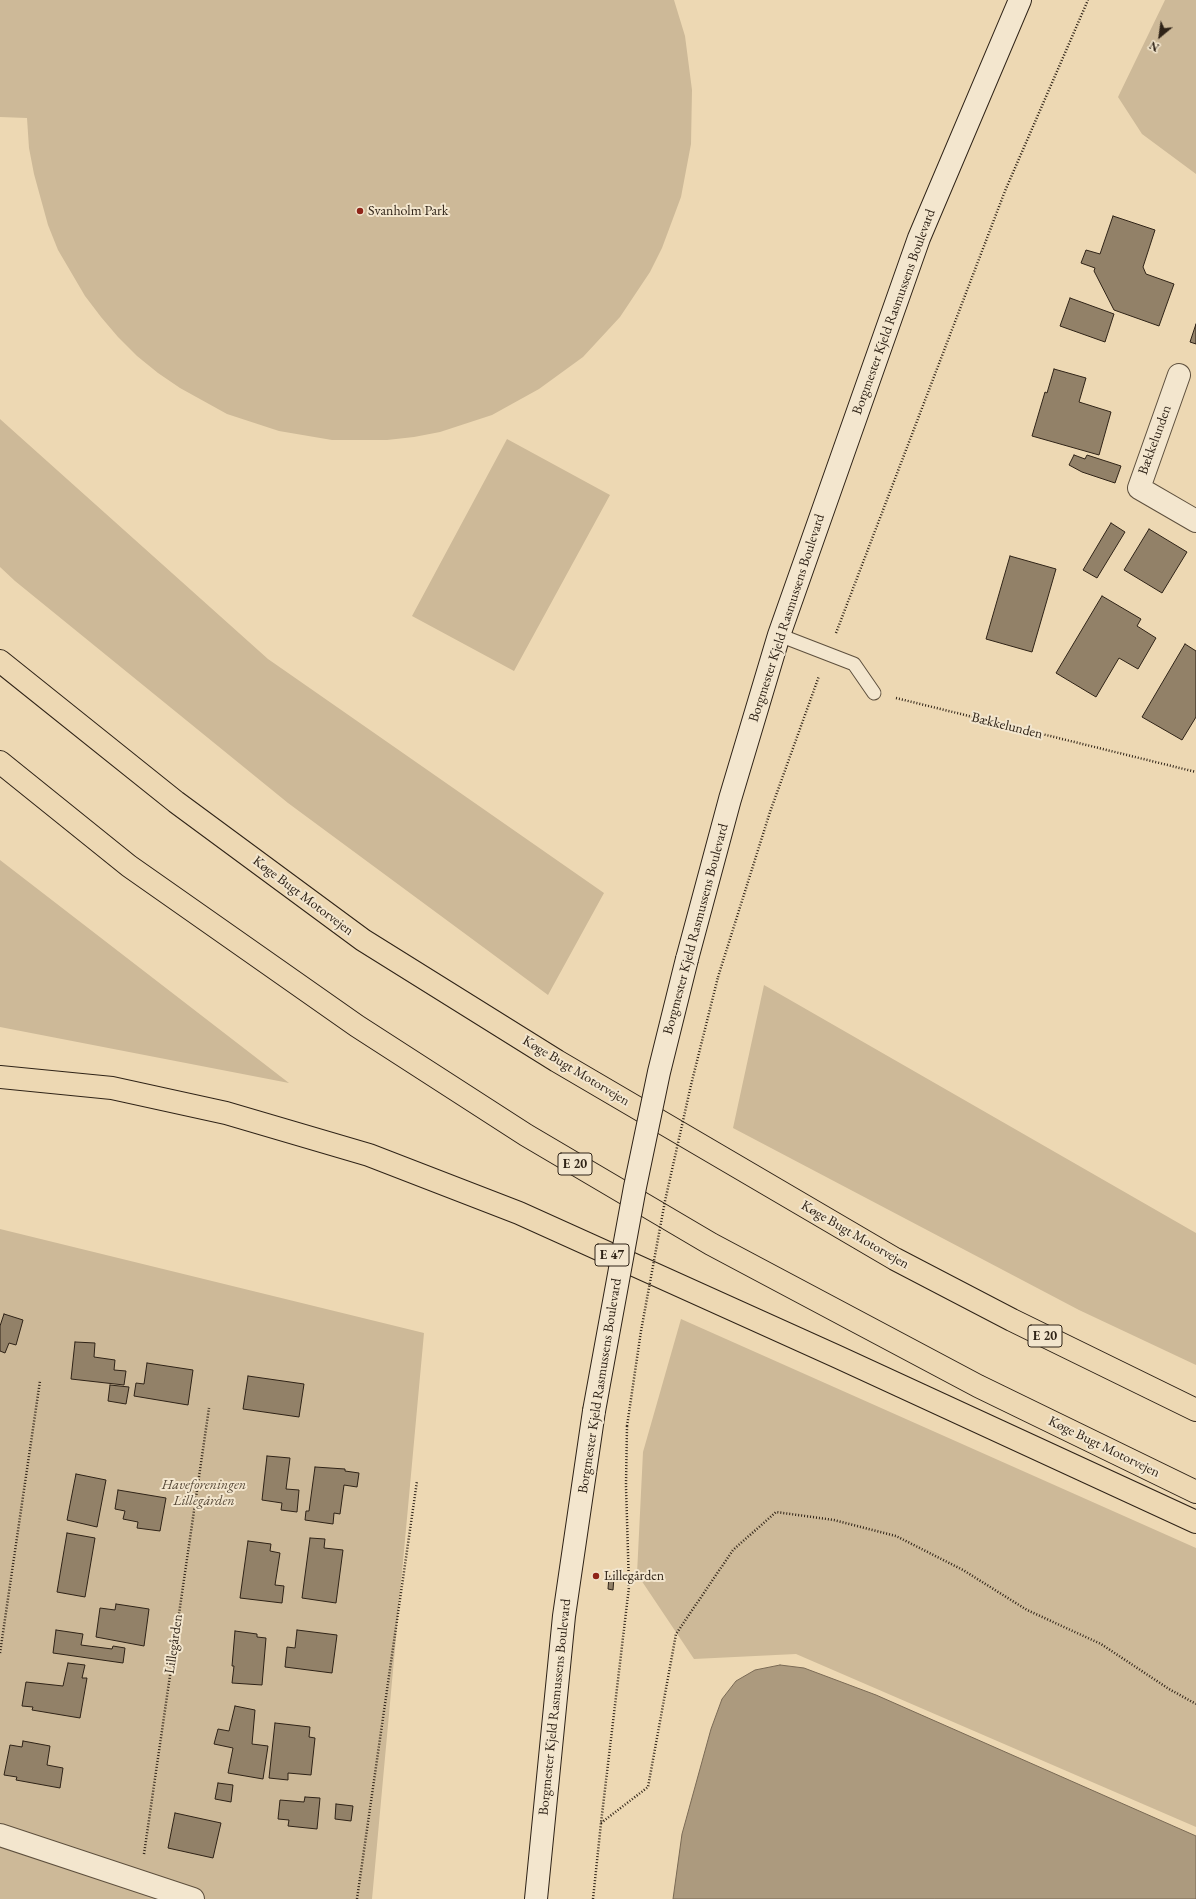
<!DOCTYPE html>
<meta charset="utf-8">
<style>
body{margin:0}
#map{position:relative;width:1196px;height:1899px;overflow:hidden;background:#edd8b3;font-family:"EB Garamond",serif}
canvas{display:block}
.north{position:absolute;left:1140px;top:16px;width:40px;height:40px;-webkit-text-stroke:3px #f3e6ce;paint-order:stroke;rotate:209deg;font-size:11px;font-weight:700;line-height:16px;text-align:center;color:#2f2317}
.north::after{content:'';display:block;margin:auto;width:14px;height:18px;background:#2f2317;clip-path:polygon(50% 0,100% 100%,50% 72%,0 100%)}
</style>
<div id="map">
<canvas width="1196" height="1899"></canvas>
<div class="north">N</div>
</div>
<script>
const ctx = document.querySelector('canvas').getContext('2d');
ctx.lineJoin = 'round';
function fill(path, color) { ctx.fillStyle = color; ctx.fill(path, 'evenodd'); }
const poly = rows => new Path2D(rows.map(r => 'M' + r).join(''));
function stroke(path, color, width, dash) { ctx.strokeStyle = color; ctx.lineWidth = width; ctx.lineCap = dash ? 'butt' : 'round'; ctx.setLineDash(dash || []); ctx.stroke(path); }
function write(font, color, halo, rows, align = 'center') {
  ctx.font = font + ' "EB Garamond",serif'; ctx.lineWidth = 4; ctx.setLineDash([]); ctx.textBaseline = 'middle'; ctx.strokeStyle = halo; ctx.fillStyle = color; for (const [text, x, y, turn = 0] of rows) {
    ctx.save(); ctx.translate(x, y); ctx.rotate((+turn || 0) * Math.PI / 180); ctx.textAlign = isNaN(turn) ? turn : align; if (halo) ctx.strokeText(text, 0, 0); ctx.fillText(text, 0, 0); ctx.restore();
  }
}
fill(poly([
 [0,0,674,0,685,36,692,90,691,144,681,197,662,248,650,272,620,317,583,357,539,389,492,415,440,432,414,437,387,440,332,440,279,431,227,414,180,388,158,373,137,356,118,337,101,317,85,296,58,250,48,225,34,174,29,148,27,118,0,117],
 [1165,0,1196,0,1196,174,1142,134,1118,97],
 [0,419,268,659,604,893,548,995,288,803,15,581,0,567],
 [507,439,610,495,514,671,412,616],
 [0,860,289,1083,0,1027],
 [764,985,1196,1233,1196,1365,1079,1310,733,1128],
 [0,1229,424,1333,372,1899,0,1899],
 [681,1319,1196,1548,1196,1827,796,1654,694,1659,637,1574,643,1452]
]), '#cdb998');
const water = poly([
 [780,1665,804,1668,876,1695,1196,1836,1196,1899,673,1899,682,1834,711,1729,722,1699,736,1681,755,1670,780,1665]
]);
fill(water, '#ac9a7e');
stroke(water, '#7a6a55', 1);
const building = poly([
 [1113,216,1155,230,1143,267,1146,274,1174,284,1159,326,1114,310,1094,271,1095,268,1081,263,1086,250,1100,254,1113,216],
 [1070,298,1114,314,1105,342,1060,326,1070,298],
 [1196,324,1196,344,1190,342,1196,324],
 [1054,369,1086,378,1079,402,1111,412,1099,455,1032,436,1045,392,1047,393,1054,369],
 [1074,455,1085,459,1087,455,1121,466,1115,483,1082,472,1069,465,1074,455],
 [1111,523,1125,532,1097,578,1083,570,1111,523],
 [1149,529,1187,552,1162,593,1124,570,1149,529],
 [1010,556,1056,569,1032,652,986,639,1010,556],
 [1102,596,1141,619,1137,626,1156,638,1138,669,1119,658,1096,697,1056,673,1102,596],
 [1185,644,1196,651,1196,717,1182,740,1142,717,1185,644],
 [4,1314,23,1320,16,1345,9,1343,5,1353,0,1351,0,1326,4,1314],
 [75,1342,95,1343,94,1357,115,1360,114,1370,126,1371,124,1385,71,1379,75,1342],
 [147,1363,193,1370,188,1405,134,1396,136,1383,144,1384,147,1363],
 [248,1376,304,1384,299,1417,243,1409,248,1376],
 [110,1385,129,1387,126,1404,108,1401,110,1385],
 [267,1456,290,1458,286,1489,299,1490,297,1512,281,1510,282,1503,262,1500,267,1456],
 [315,1467,345,1469,345,1471,359,1473,357,1487,344,1485,340,1514,334,1513,333,1524,305,1520,306,1511,309,1511,315,1467],
 [76,1474,106,1480,97,1527,67,1520,76,1474],
 [118,1490,166,1498,160,1531,137,1528,138,1522,123,1519,125,1511,115,1509,118,1490],
 [67,1533,95,1538,85,1597,57,1592,67,1533],
 [310,1538,325,1539,324,1548,343,1550,336,1603,302,1598,310,1538],
 [248,1541,271,1544,270,1551,280,1553,275,1585,284,1586,282,1603,240,1598,248,1541],
 [609,1576,614,1577,613,1590,608,1589,609,1576],
 [116,1604,149,1609,144,1646,96,1637,100,1608,115,1610,116,1604],
 [56,1630,83,1634,81,1645,112,1649,113,1646,125,1648,123,1663,53,1653,56,1630],
 [297,1630,337,1635,332,1673,285,1667,287,1647,295,1648,297,1630],
 [235,1631,257,1634,257,1637,266,1638,262,1685,232,1683,234,1666,232,1666,235,1631],
 [68,1663,85,1665,82,1678,87,1678,80,1718,32,1710,33,1707,22,1706,26,1682,63,1686,68,1663],
 [235,1706,255,1710,252,1744,268,1746,263,1779,228,1773,233,1748,214,1744,218,1729,229,1731,235,1706],
 [275,1723,310,1727,309,1737,315,1738,311,1775,288,1773,288,1780,269,1778,275,1723],
 [23,1741,50,1746,47,1765,63,1768,60,1788,16,1780,17,1777,4,1775,10,1745,22,1747,23,1741],
 [218,1783,233,1785,231,1802,215,1799,218,1783],
 [305,1797,320,1798,317,1829,288,1826,289,1820,278,1819,280,1800,304,1802,305,1797],
 [336,1804,353,1806,351,1821,335,1819,336,1804],
 [175,1813,221,1823,213,1858,168,1848,175,1813]
]);
fill(building, '#928168');
stroke(building, '#2f2317', 1);
const lane = poly([
 [779,635,854,664,874,693]
]);
const street = poly([
 [1179,375,1139,488,1196,521],
 [0,1835,193,1899]
]);
const secondary = poly([
 [687,959,730,799,779,635,919,238,1020,0],
 [536,1899,564,1616,594,1411]
]);
const highway = poly([
 [0,661,176,802,363,940,557,1061,895,1259,1012,1320,1196,1410],
 [0,762,129,866,357,1026,526,1135,711,1244,978,1386,1196,1492],
 [0,1077,112,1088,226,1113,369,1155,519,1213,838,1357,1196,1522]
]);
stroke(lane, '#5e503e', 15);
stroke(street, '#5e503e', 24);
stroke(secondary, '#2f2317', 24);
stroke(highway, '#2f2317', 24);
stroke(poly([
 [836,633,1005,191,1088,0],
 [896,698,1196,772],
 [718,977,770,812,819,676],
 [0,1653,40,1381],
 [601,1823,648,1787,676,1634,733,1550,776,1512,834,1520,896,1536,963,1570,1027,1610,1101,1644,1169,1689,1196,1704],
 [144,1854,209,1408],
 [357,1899,417,1481],
 [593,1899,601,1823,629,1587,626,1486,627,1426]
]), '#2f2317', 2.5, [1, 2]);
stroke(lane, '#f3e6ce', 13);
stroke(street, '#f3e6ce', 22);
stroke(secondary, '#f3e6ce', 22);
stroke(highway, '#edd8b3', 22);
const secondaryBridge = poly([
 [594,1411,635,1187,659,1072,687,959]
]);
stroke(secondaryBridge, '#2f2317', 24, []);
stroke(poly([
 [627,1426,641,1331,665,1201,691,1085,718,977]
]), '#2f2317', 2.5, [1, 2]);
stroke(secondaryBridge, '#f3e6ce', 22);
for (const [x, y, r, color] of [
 [360,211,4,"#8f2418"],
 [596,1576,4,"#8f2418"]
]) { const dot = new Path2D(); dot.arc(x, y, r, 0, 2 * Math.PI); ctx.fillStyle = color; ctx.fill(dot); stroke(dot, '#f3e6ce', 1.5); }
for (const [x, y, w] of [
 [575,1164,34],
 [612,1255,34],
 [1045,1336,34]
]) { const box = new Path2D(); box.roundRect(x - w / 2, y - 11, w, 22, 3); ctx.fillStyle = '#f3e6ce'; ctx.fill(box); stroke(box, '#2f2317', 1); }
write('bold 13px', '#2f2317', null, [
 ["E 20",575,1164],
 ["E 47",612,1255],
 ["E 20",1045,1336]
]);
write('14px', '#2f2317', '#f3e6ce', [
 ["Svanholm Park",368,211],
 ["Lillegården",604,1576]
], 'left');
write('14px', '#2f2317', '#f3e6ce', [
 ["Borgmester Kjeld Rasmussens Boulevard",894,312,-70],
 ["Bækkelunden",1155,440,-70],
 ["Borgmester Kjeld Rasmussens Boulevard",787,618,-72],
 ["Bækkelunden",1007,726,14],
 ["Køge Bugt Motorvejen",303,896,37],
 ["Borgmester Kjeld Rasmussens Boulevard",696,929,-75],
 ["Køge Bugt Motorvejen",576,1071,31],
 ["Køge Bugt Motorvejen",855,1235,30],
 ["Borgmester Kjeld Rasmussens Boulevard",600,1386,-81],
 ["Køge Bugt Motorvejen",1104,1447,26],
 ["Lillegården",174,1644,-82],
 ["Borgmester Kjeld Rasmussens Boulevard",555,1707,-84]
]);
write('italic 14px', '#564837', '#f3e6ce', [
 ["Haveforeningen",204,1485],
 ["Lillegården",204,1501]
]);
</script>
